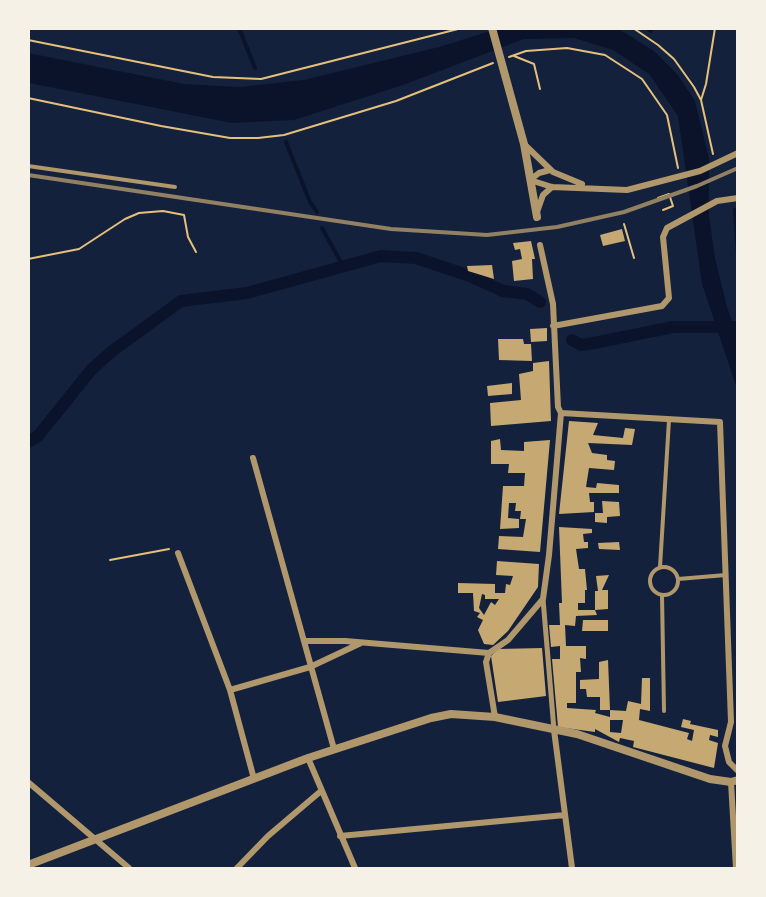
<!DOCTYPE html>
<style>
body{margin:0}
#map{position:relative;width:766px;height:897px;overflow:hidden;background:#14213d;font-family:"Nunito Sans",sans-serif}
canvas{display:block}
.frame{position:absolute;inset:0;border:30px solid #f6f1e7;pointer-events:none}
</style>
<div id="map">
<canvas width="766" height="897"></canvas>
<div class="frame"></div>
</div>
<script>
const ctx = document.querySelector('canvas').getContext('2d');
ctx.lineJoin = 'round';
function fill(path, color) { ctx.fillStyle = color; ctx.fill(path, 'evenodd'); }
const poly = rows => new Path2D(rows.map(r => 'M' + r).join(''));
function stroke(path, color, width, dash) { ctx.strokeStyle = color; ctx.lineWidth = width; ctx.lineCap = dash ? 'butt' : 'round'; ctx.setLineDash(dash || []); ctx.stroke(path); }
fill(poly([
 [497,29,619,29,654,51,677,74,695,101,709,158,709,216,715,258,727,307,737,335,737,389,702,284,678,116,649,74,613,50,574,38,524,39,403,85,294,120,232,123,29,83,28,53,184,84,239,87,304,80,439,47]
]), '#0b132b');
stroke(poly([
 [239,28,255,68],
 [647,28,651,31],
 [286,142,310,202,317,212],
 [735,210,738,255],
 [322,228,343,266]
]), '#0b132b', 4);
stroke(poly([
 [572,340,581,345,594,343,673,327,738,327],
 [28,442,38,436,91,370,111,352,181,301,247,293,381,256,416,258,470,276,503,291,527,294,540,302]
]), '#0b132b', 12);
fill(poly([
 [622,229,625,241,603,246,600,235],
 [531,241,535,259,532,259,533,279,514,281,512,261,522,259,520,249,515,250,513,243],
 [492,265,494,279,468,271,467,266],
 [547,328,547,341,531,342,530,329],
 [498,339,523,339,524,344,531,344,532,361,499,360],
 [549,361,551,421,491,426,490,403,521,400,519,374,533,371,533,363],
 [512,383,512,394,488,396,487,386],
 [569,421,598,423,593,435,623,438,625,428,635,429,632,445,588,443,592,453,607,455,607,460,615,461,614,470,589,468,586,487,596,488,597,483,619,485,619,493,589,493,590,502,594,502,594,512,559,514],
 [500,439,501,450,524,451,524,442,550,440,540,552,498,549,499,536,523,537,526,519,520,519,521,511,515,511,516,503,509,503,508,518,519,519,519,528,500,529,503,486,524,486,525,473,508,473,509,464,491,464,491,441],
 [602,501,619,502,620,516,607,517,607,523,595,522,595,513,603,513],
 [559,527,592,529,592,533,583,534,584,542,588,542,588,548,576,549,579,569,585,569,587,590,585,590,585,603,578,603,578,610,595,610,595,591,598,591,596,576,609,575,602,590,608,590,608,609,595,610,597,615,576,616,575,626,565,625,566,646,586,646,586,659,580,658,581,672,576,672,576,703,567,703,567,708,596,710,595,713,610,717,610,710,626,711,628,701,641,704,642,678,650,678,650,711,640,709,639,720,689,733,687,739,692,741,694,730,681,727,683,719,691,721,690,724,718,730,718,737,710,735,709,740,718,743,714,768,633,747,634,741,620,738,619,742,595,729,595,732,558,727,552,659,560,659,560,646,551,647,549,625,560,625,559,603,562,603],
 [610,720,623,720,621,733,610,732],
 [619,542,620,550,599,549,598,543],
 [497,561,539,564,538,587,508,631,493,645,484,644,478,630,483,620,477,617,480,613,474,611,473,593,458,593,458,583,495,584,495,593,505,593,506,584,510,585,513,576,496,575],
 [482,594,485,595,485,599,499,599,495,605,491,602,484,615,479,608],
 [583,620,608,620,608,631,582,631],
 [542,648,546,696,498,702,491,656,498,649],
 [608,660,610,710,600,710,600,697,587,697,586,689,580,689,580,680,599,679,599,662]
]), '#c6a872');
stroke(poly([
 [633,28,658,45,674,59,694,87,701,100,713,154],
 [28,40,213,77,261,79,462,28],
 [514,56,534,64,540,89],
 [509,57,526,51,567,48,605,55,642,79,667,115,678,168],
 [28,98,161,126,230,138,258,138,284,135,396,101,493,63],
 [701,100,706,84,715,28],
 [658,198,669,194,673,206,663,210],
 [624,224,634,258],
 [28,259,79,249,125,219,139,213,163,211,184,215,188,237,196,252],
 [110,560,169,549]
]), '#e5c07b', 2);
stroke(poly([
 [28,166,175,187],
 '650 581a14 14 0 1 1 28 0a14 14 0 1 1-28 0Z',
 [660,567,669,420],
 [678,579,726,575],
 [662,595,664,711]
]), '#b1986c', 4);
stroke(poly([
 [543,599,554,730]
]), '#b1986c', 5);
stroke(poly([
 [525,145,553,172,582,184],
 [550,170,539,173,530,180,552,187,627,190,700,171,738,153],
 [537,212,543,195,552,187],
 [553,326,662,306,669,298,663,237,667,228,717,201,738,198],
 [561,413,720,422,731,722,725,746,729,762,738,771],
 [253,458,334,749],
 [178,553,230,690,254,779],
 [306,641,345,641,489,653,508,640,543,599,549,555,561,413,558,407,553,304,540,245],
 [489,653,486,662,495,717],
 [230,690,310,667,361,643],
 [554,730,572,868],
 [308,758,355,868],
 [28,782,129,868],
 [731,782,736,868],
 [340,836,565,815],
 [237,868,268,836,321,791]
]), '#b1986c', 6);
stroke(poly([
 [492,28,524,144,537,217],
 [28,865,308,758,431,718,451,714,495,717,577,734,710,779,731,782,738,780]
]), '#b1986c', 8);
stroke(poly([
 [28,175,391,229,487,235,557,227,624,212,697,186,738,168]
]), '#918062', 4);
</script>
